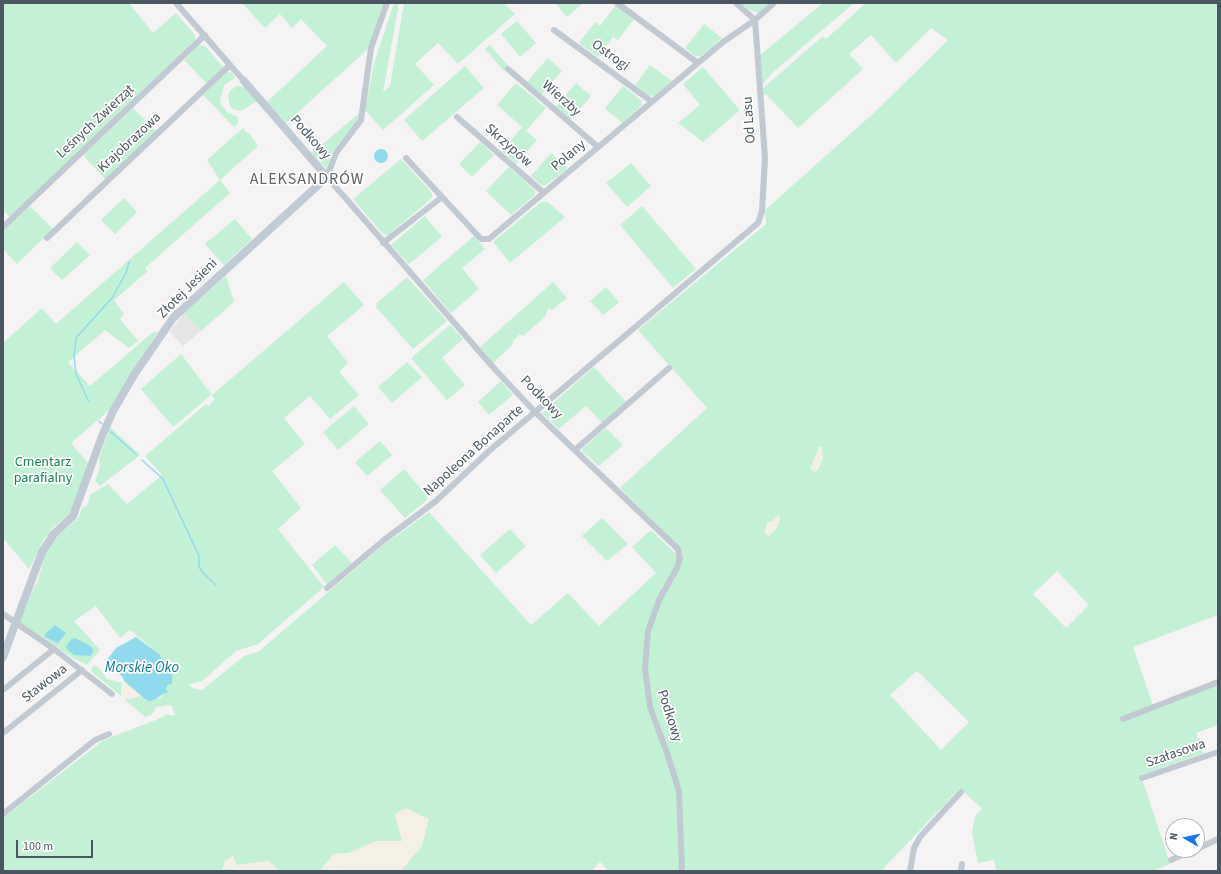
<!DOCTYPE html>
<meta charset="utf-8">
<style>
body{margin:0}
#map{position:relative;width:1221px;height:874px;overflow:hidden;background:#f5f3f3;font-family:"Source Sans 3",sans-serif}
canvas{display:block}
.frame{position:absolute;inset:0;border:4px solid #4a5661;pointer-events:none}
.north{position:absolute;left:1165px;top:818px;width:40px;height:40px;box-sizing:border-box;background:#fff;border:1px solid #b7bbc0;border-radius:50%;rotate:279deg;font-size:11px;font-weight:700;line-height:16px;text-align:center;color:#4a5661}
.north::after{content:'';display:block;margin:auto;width:14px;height:18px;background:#1a73e8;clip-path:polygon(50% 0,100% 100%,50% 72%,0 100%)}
.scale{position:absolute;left:16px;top:840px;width:77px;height:18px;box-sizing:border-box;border:2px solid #4a5661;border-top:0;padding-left:5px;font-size:12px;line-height:14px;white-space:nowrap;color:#4a5661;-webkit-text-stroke:3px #fff;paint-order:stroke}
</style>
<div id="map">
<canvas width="1221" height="874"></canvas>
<div class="frame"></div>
<div class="north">N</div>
<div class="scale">100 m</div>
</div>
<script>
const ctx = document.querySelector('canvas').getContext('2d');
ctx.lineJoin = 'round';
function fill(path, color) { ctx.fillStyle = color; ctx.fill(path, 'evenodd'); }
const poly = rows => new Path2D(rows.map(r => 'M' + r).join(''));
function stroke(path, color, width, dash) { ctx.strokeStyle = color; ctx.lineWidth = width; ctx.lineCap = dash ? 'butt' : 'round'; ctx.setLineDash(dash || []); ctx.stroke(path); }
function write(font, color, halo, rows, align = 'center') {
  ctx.font = font + ' "Source Sans 3",sans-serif'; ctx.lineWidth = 3.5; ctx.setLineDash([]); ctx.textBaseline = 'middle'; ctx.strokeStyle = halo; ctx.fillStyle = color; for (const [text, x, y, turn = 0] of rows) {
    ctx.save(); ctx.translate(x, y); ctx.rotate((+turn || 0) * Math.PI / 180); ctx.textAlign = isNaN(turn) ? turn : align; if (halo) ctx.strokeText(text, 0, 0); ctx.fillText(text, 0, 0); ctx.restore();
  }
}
fill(poly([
 [184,313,201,331,183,346,170,332]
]), '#e6e4e5');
fill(poly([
 [3,3,129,3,153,33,176,13,195,35,195,40,10,217,3,210],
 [242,3,386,3,369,48,286,123,267,102,327,46,301,19,292,28,280,14,265,28],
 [394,3,399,3,383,92,390,86,404,3,504,3,515,14,458,64,438,43,415,64,434,85,383,130,365,110,374,63],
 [555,3,582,3,582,4,567,17],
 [740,3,771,3,759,13,750,10],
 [823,3,854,3,771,74,762,85,760,55],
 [866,3,1218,3,1218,615,1133,647,1153,705,1218,681,1218,725,1196,733,1204,753,1141,775,1170,864,1153,871,996,871,994,860,978,863,972,833,975,816,982,809,960,788,881,871,609,871,600,862,591,871,399,871,422,846,395,814,402,841,376,841,349,853,334,854,322,869,336,871,280,871,268,861,237,865,222,870,232,868,231,871,3,871,3,818,104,740,156,720,167,714,173,716,175,714,171,705,156,707,152,714,145,717,125,700,140,696,149,701,160,698,165,693,168,685,172,684,172,674,159,654,130,630,120,638,96,606,74,621,100,650,87,665,73,658,20,622,31,594,38,580,45,554,55,539,79,517,82,508,87,506,90,495,108,484,127,504,162,475,145,456,206,404,208,406,215,399,211,395,173,427,141,389,181,354,212,395,344,282,364,305,327,336,348,363,339,372,359,395,330,419,310,396,284,418,305,444,272,471,301,508,278,529,324,587,258,644,236,651,202,681,189,684,192,688,202,690,244,656,258,652,381,547,429,512,531,625,568,593,599,626,656,573,632,547,651,530,676,554,682,550,620,488,707,408,638,330,766,224,765,210,876,111,948,40,931,28,896,63,871,35,849,54,863,69,798,128,766,94,763,96,762,89,823,36,826,39],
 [780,518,776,529,769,536,768,521,770,523],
 [1057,571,1089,605,1066,628,1033,594],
 [917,671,969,722,941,750,890,695],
 [616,5,634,19,618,40,613,37,598,57,579,43,595,22,600,26],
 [517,21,536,43,520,57,501,34],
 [704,24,722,38,701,56,695,56,685,48],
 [199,45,205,46,224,68,207,84,184,60],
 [490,45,509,67,504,71,485,49],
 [548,58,562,71,542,94,527,82],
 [650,65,672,81,654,96,648,95,635,85],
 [465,66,484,88,422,141,404,120],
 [703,67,740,110,703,142,678,123,700,105,683,84],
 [227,72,231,72,235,78,225,84,220,100,221,104,227,112,238,117,238,124,234,127,203,95],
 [516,83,546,108,526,131,537,140,516,164,502,151,522,127,497,105],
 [576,83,591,96,571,119,556,107],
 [237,86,245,87,257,101,241,111,233,109,230,106,228,95,230,91],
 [623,86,642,101,642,105,622,123,605,108],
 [133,108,157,132,106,180,83,155],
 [362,111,355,124,333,152,327,169,312,153],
 [243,128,248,134,249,133,258,146,220,180,230,193,145,268,148,271,114,300,124,314,120,319,138,341,129,348,105,330,68,362,90,386,152,333,158,331,149,345,151,346,107,412,71,443,89,464,71,512,50,530,51,533,44,539,29,569,3,538,3,343,42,308,56,324,220,180,207,160],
 [480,142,494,155,472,177,459,164],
 [551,153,568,168,546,185,541,185,531,176],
 [401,159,432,193,432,198,388,235,383,234,353,199],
 [631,163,651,186,627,207,606,183],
 [509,167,535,190,535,195,511,215,486,191],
 [124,198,137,212,115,234,101,220],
 [541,202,548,202,565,217,510,263,493,242],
 [30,206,53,229,17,264,3,249,3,231],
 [642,206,696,269,673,288,620,225],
 [425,216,442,237,409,264,391,245],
 [235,219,252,239,224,265,205,244],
 [474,236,485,249,462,268,479,289,451,313,423,280],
 [77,242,90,255,62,280,50,268],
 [226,276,234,302,201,331,184,313],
 [407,277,447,321,413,349,376,307,377,303],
 [553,282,567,298,552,310,548,308,545,317,523,336,520,334,513,341,513,344,493,363,480,347],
 [606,287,619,302,603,315,590,301],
 [450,325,463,339,442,358,465,385,447,400,411,358],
 [407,362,422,377,392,403,378,387],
 [594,367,627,403,603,424,586,406,559,429,542,413],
 [501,381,513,395,489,415,478,402],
 [354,406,369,424,338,450,323,432],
 [110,427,140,455,100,486,95,481,100,467,99,459],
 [606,428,623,445,599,466,582,451,583,448],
 [380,441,392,455,367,476,355,462],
 [404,469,427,496,427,500,405,518,380,490],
 [602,518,628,544,607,561,582,536],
 [510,529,526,546,496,573,480,555],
 [335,545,352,563,327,584,312,565],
 [94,665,99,668,107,679,122,683,121,696,91,671]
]), '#c3f1d5');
fill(poly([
 [819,447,822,447,823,458,818,470,814,472,810,469],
 [779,515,780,518,776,529,769,536,764,533,768,521,770,523],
 [124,681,141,695,140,696,125,700,121,696,122,683],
 [406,808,429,819,422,846,401,871,321,869,334,854,349,853,376,841,402,841,395,814],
 [233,856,237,865,268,861,280,871,231,871,231,868,222,870,225,861]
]), '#f5f0e5');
fill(poly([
 '374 156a7 7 0 1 1 14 0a7 7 0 1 1-14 0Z',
 [55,625,66,633,58,643,45,637,45,634],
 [136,637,159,654,172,674,172,684,168,685,166,689,168,693,165,693,154,700,149,701,145,699,124,681,122,676,112,670,107,660,116,648],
 [75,638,92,647,93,652,90,656,74,655,67,649,66,646,72,639]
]), '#90daee');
stroke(poly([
 [89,402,76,374,74,356,76,338,112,298,126,273,129,262],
 [99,421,102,424],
 [111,432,136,454],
 [142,460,163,479,199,556,199,567,204,574,216,585]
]), '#90daee', 1.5);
stroke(poly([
 [176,3,244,81],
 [387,3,371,48,361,120,336,153,327,177,492,366,535,412,678,549,680,558,677,568,659,600,648,631,645,668,650,707,667,753,679,791,682,871],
 [617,3,698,63],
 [554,30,651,101],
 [508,69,598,147],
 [457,117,544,193],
 [406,158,442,197],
 [3,227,205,35],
 [47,238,230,65],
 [383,243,442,197,481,239,489,239,723,42,755,20,774,3],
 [575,450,669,368],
 [327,588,384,540,436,501,489,451,758,223,762,211,765,158,755,20,736,3],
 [3,614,54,649,112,694],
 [3,690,54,649],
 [1123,719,1218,682],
 [3,733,82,670],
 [1142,778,1218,752],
 [3,814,95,740,109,734],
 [1197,849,1218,839],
 [1171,860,1194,850],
 [910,871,914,848,920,837,961,792],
 [961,871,962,864]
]), '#c1cad2', 6);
stroke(poly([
 [3,657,42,552,54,534,73,516,102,436,113,411,134,375,173,318,327,177,244,81]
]), '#c1cbd6', 8);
write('14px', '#4a5661', '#fff', [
 ["Ostrogi",610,56,36],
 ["Wierzby",561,99,41],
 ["Od Lasu",750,120,-94],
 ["Leśnych Zwierząt",96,122,-43],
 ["Podkowy",310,138,49],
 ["Krajobrazowa",130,143,-43],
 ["Skrzypów",508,146,41],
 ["Polany",569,156,-40],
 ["Złotej Jesieni",188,289,-45],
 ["Podkowy",541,398,46],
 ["Napoleona Bonaparte",474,451,-42],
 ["Stawowa",45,684,-38],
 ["Podkowy",669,716,72],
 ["Szałasowa",1176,754,-19]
]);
write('14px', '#17864f', '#fff', [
 ["Cmentarz",43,463],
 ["parafialny",43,479]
]);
write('italic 15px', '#0c7c9b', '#fff', [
 ["Morskie Oko",142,669]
]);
ctx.letterSpacing = '1px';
write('16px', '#5f6368', '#fff', [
 ["ALEKSANDRÓW",307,180]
]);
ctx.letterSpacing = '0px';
</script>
